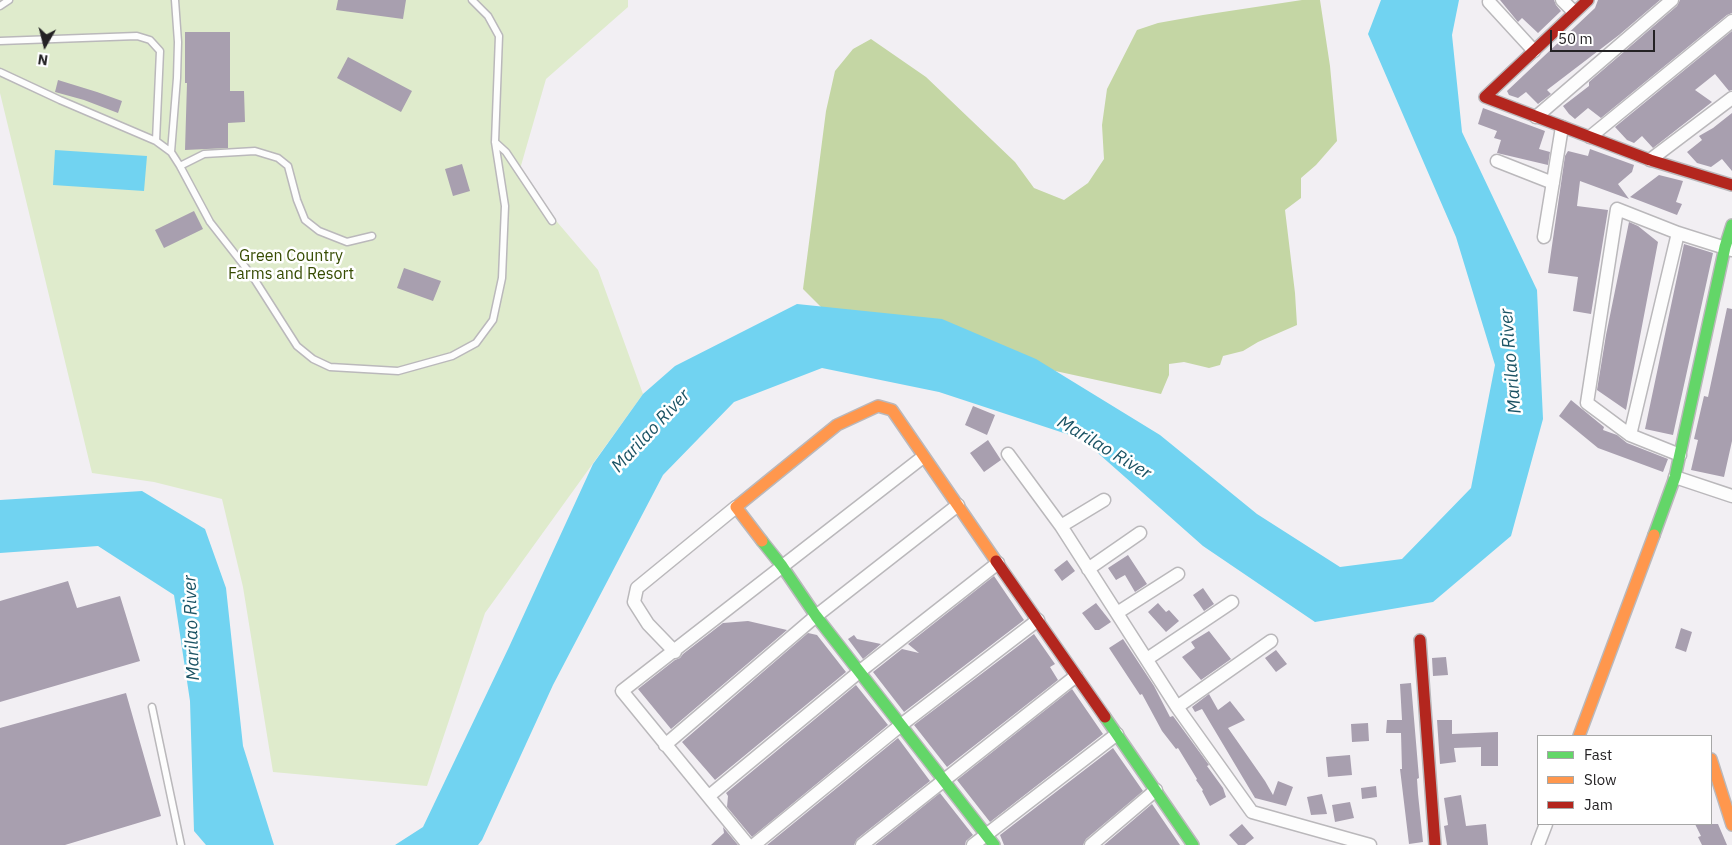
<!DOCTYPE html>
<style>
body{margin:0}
#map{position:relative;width:1732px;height:845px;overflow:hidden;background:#f2eff3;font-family:"IBM Plex Sans",sans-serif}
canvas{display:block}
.legend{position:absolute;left:1537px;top:735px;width:175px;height:90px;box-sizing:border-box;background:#fff;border:1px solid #a7a7a7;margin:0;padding:6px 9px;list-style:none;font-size:15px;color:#242224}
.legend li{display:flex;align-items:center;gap:10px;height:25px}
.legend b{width:25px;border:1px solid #a7a7a7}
.north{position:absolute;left:20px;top:20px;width:50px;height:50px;-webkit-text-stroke:4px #fff;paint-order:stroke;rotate:188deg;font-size:14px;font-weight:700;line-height:20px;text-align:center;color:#242224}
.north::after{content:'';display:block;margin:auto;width:18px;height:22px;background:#242224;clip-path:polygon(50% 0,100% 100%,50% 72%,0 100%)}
.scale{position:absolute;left:1550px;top:30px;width:105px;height:22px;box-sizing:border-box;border:2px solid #242224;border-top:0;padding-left:6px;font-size:15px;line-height:18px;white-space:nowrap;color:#242224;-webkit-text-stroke:4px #fff;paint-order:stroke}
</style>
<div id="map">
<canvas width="1732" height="845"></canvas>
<ul class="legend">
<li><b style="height:6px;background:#63d668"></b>Fast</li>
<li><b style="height:6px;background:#ff974d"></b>Slow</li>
<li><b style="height:6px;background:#b3261e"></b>Jam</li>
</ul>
<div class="north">N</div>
<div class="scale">50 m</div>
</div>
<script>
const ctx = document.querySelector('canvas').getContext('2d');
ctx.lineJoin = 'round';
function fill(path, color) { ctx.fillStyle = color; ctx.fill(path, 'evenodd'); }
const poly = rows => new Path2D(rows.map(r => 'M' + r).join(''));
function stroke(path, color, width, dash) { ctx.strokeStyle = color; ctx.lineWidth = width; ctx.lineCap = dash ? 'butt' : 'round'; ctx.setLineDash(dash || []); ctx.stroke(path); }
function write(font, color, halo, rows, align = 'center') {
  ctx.font = font + ' "IBM Plex Sans",sans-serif'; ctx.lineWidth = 5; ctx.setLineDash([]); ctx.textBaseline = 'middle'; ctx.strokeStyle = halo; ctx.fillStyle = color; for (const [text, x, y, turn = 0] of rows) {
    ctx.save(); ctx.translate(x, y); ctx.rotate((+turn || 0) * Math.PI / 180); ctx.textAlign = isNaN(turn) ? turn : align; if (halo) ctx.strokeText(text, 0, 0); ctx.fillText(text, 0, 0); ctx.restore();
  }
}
fill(poly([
 [0,0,628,0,628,7,546,79,518,176,598,270,643,394,485,613,427,786,273,772,243,587,222,499,154,482,92,473,0,93]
]), '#dfebcc');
fill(poly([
 [1302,0,1320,0,1330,66,1337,141,1316,165,1301,178,1301,198,1285,210,1295,293,1297,325,1258,342,1243,351,1223,356,1220,365,1209,368,1184,362,1169,364,1169,375,1161,394,1014,362,833,319,803,289,826,111,835,71,853,49,871,39,926,77,1015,162,1034,188,1064,200,1088,183,1104,159,1102,125,1107,89,1137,30,1158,23,1203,15]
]), '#c4d6a4');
fill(poly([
 [1381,0,1459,0,1452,35,1462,132,1537,290,1543,419,1511,536,1433,602,1315,622,1203,546,1082,439,939,392,822,368,734,402,663,475,553,685,482,840,478,845,395,845,423,827,509,647,593,464,643,394,675,366,797,304,942,319,1036,359,1160,435,1257,514,1340,567,1402,559,1471,488,1495,365,1456,237,1368,34],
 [55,150,147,156,144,191,53,185],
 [142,491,205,529,226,588,243,746,274,845,206,845,194,831,190,701,174,595,98,546,0,553,0,500]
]), '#71d3f1');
fill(poly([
 [338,0,406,0,403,19,336,10],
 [1500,0,1554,0,1556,5,1561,11,1538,33,1522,18,1518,22],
 [1598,0,1660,0,1619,35,1547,90,1551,94,1538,104,1526,92,1518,98,1509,95,1507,91,1595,8],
 [1680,0,1732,0,1732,13,1727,15,1601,118,1588,108,1575,119,1569,114,1563,106,1589,86,1589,82,1677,6],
 [1732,31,1732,90,1729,91,1715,74,1695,90,1712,102,1653,148,1642,136,1634,143,1627,140,1615,127],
 [185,32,230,32,230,91,244,91,245,122,228,123,228,148,185,150,187,83,185,83],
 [348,57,412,91,401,112,337,78],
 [58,80,97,92,122,101,118,113,84,100,55,92],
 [1483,108,1545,131,1539,149,1550,152,1548,165,1497,153,1501,140,1494,138,1497,131,1478,124],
 [1732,113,1732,171,1722,159,1711,167,1697,163,1687,152,1702,140,1699,136,1713,128],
 [1590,149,1634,165,1632,172,1618,184,1629,199,1580,181,1577,206,1608,210,1591,314,1573,311,1578,277,1548,273,1565,156,1568,151,1588,156],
 [462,164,470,191,453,196,445,169],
 [1659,175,1683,181,1676,202,1682,204,1677,215,1630,197],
 [194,211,203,229,164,248,155,230],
 [1629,222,1638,226,1658,242,1626,410,1597,390,1606,335],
 [1684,244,1713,253,1673,435,1645,429],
 [404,268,441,281,433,301,397,288],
 [1727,308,1732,309,1732,441,1724,477,1691,470,1698,440,1694,439,1704,396,1708,397],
 [1571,400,1604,427,1603,430,1617,435,1627,443,1668,459,1663,472,1598,448,1559,416],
 [973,406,995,415,987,435,965,425],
 [988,440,1001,460,984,472,970,453],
 [1128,555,1147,584,1135,592,1125,575,1116,580,1108,568],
 [1067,560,1075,571,1062,581,1054,570],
 [994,576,1024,620,904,712,873,672,902,649,919,653,908,644],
 [68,581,77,608,120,596,140,661,0,702,0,601],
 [1203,588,1214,604,1204,611,1193,595],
 [1096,603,1111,622,1099,630,1095,630,1082,613],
 [1158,603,1166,612,1169,610,1179,621,1166,632,1148,612],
 [748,621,787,630,671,729,638,689,675,660,680,658,683,654,723,623],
 [1681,628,1692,632,1686,652,1675,648],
 [1209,631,1231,659,1201,680,1182,657,1195,648,1191,642],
 [808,633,817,635,846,672,715,780,682,742],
 [1034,634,1055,664,1050,667,1058,680,947,767,914,725],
 [854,635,857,639,881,644,863,659,848,639],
 [1123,639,1154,686,1170,717,1173,716,1209,765,1207,766,1223,788,1226,797,1210,806,1202,791,1203,790,1196,780,1197,779,1178,748,1176,749,1162,731,1142,694,1140,695,1109,648],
 [1276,650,1287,664,1276,672,1265,658],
 [1446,657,1448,675,1433,676,1432,658],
 [1411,683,1419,778,1417,779,1418,794,1423,842,1409,844,1400,769,1402,769,1401,733,1386,733,1387,720,1402,720,1400,684],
 [856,685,888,725,752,837,727,807,728,796,726,793],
 [1072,689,1103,734,990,822,957,780],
 [126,693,161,816,65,845,0,845,0,728],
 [1209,694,1218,710,1230,701,1245,720,1228,728,1265,781,1273,795,1278,781,1293,787,1286,806,1255,798,1202,709,1195,712,1192,707],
 [1437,720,1452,720,1452,734,1498,732,1498,766,1481,766,1481,747,1454,748,1456,762,1440,764],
 [1368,723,1369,741,1352,742,1351,724],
 [898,738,930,781,857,839,854,845,767,845],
 [1113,748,1143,791,1086,839,1083,845,1004,845,1000,835],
 [1350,755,1352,775,1328,777,1326,757],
 [1376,786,1377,797,1362,799,1361,788],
 [940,793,973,835,966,841,965,845,875,845],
 [1322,794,1327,814,1311,815,1307,797],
 [1461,795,1466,826,1486,824,1488,845,1447,845,1444,826,1448,825,1444,798],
 [1350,802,1354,818,1335,822,1332,805],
 [1152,804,1180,845,1104,845],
 [1242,824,1254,838,1245,845,1238,845,1229,835],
 [1695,824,1718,824,1727,845,1702,845,1698,837,1701,836],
 [723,827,738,845,711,845,724,833]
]), '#a89faf');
const lane = poly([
 [0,6,9,0],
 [0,41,137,36,150,40,160,51,156,141],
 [0,72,60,100,156,141,171,152,180,166,210,222,253,277,297,346,313,359,330,367,398,371,452,356,476,343,493,320,502,278,505,206,495,142,499,36,488,16,472,0],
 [495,142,506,152,552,221],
 [171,152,177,78,178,42,175,0],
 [180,166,204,154,255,151,278,158,288,166,297,200,305,220,319,231,347,242,372,236],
 [152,707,181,845]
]);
const street = poly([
 [1562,0,1574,12],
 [1489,2,1534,51],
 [1536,117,1672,0],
 [1590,137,1732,21],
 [1650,160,1732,98],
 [1497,161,1553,183],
 [1544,237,1562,127],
 [1630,435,1678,233],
 [1008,454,1061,526,1177,707,1252,812,1370,845],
 [1680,455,1630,435,1587,403,1617,209,1678,233,1732,250],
 [1675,477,1732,496],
 [1061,526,1104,500],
 [1088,569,1140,533],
 [1117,613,1178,574],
 [675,652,648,624,634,602,637,588,736,507],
 [1147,659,1232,602],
 [1177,707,1271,641],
 [665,745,816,616,958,505],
 [709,796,859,672,998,563],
 [748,845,622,691,923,457],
 [754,845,901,725,1038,620],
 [862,845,1076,676],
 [973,845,1117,734],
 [1091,845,1156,790],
 [1538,845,1546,824]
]);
const fast = poly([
 [1654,535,1675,477,1725,247,1732,225],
 [762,541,782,566,816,616,994,845],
 [1105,717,1193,845]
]);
const slow = poly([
 [762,541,736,507,837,425,878,406,892,410,996,561],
 [1579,736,1654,535],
 [1711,759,1732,825]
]);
const jam = poly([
 [1588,0,1485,97,1650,160,1732,185],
 [996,561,1105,717],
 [1420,640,1435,845]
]);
stroke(lane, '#bab8bb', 9);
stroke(street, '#bab8bb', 15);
stroke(fast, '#bab8bb', 14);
stroke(slow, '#bab8bb', 14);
stroke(jam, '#bab8bb', 14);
stroke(lane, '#fdfdfd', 6);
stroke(street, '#fdfdfd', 12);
stroke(fast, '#63d668', 11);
stroke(slow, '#ff974d', 11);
stroke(jam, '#b3261e', 11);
write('16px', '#374c03', '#fff', [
 ["Green Country",291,256],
 ["Farms and Resort",291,274]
]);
write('italic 18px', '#1b5364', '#fff', [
 ["Marilao River",1511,361,-95],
 ["Marilao River",651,431,-47],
 ["Marilao River",1104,448,31],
 ["Marilao River",192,628,-92]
]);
</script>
